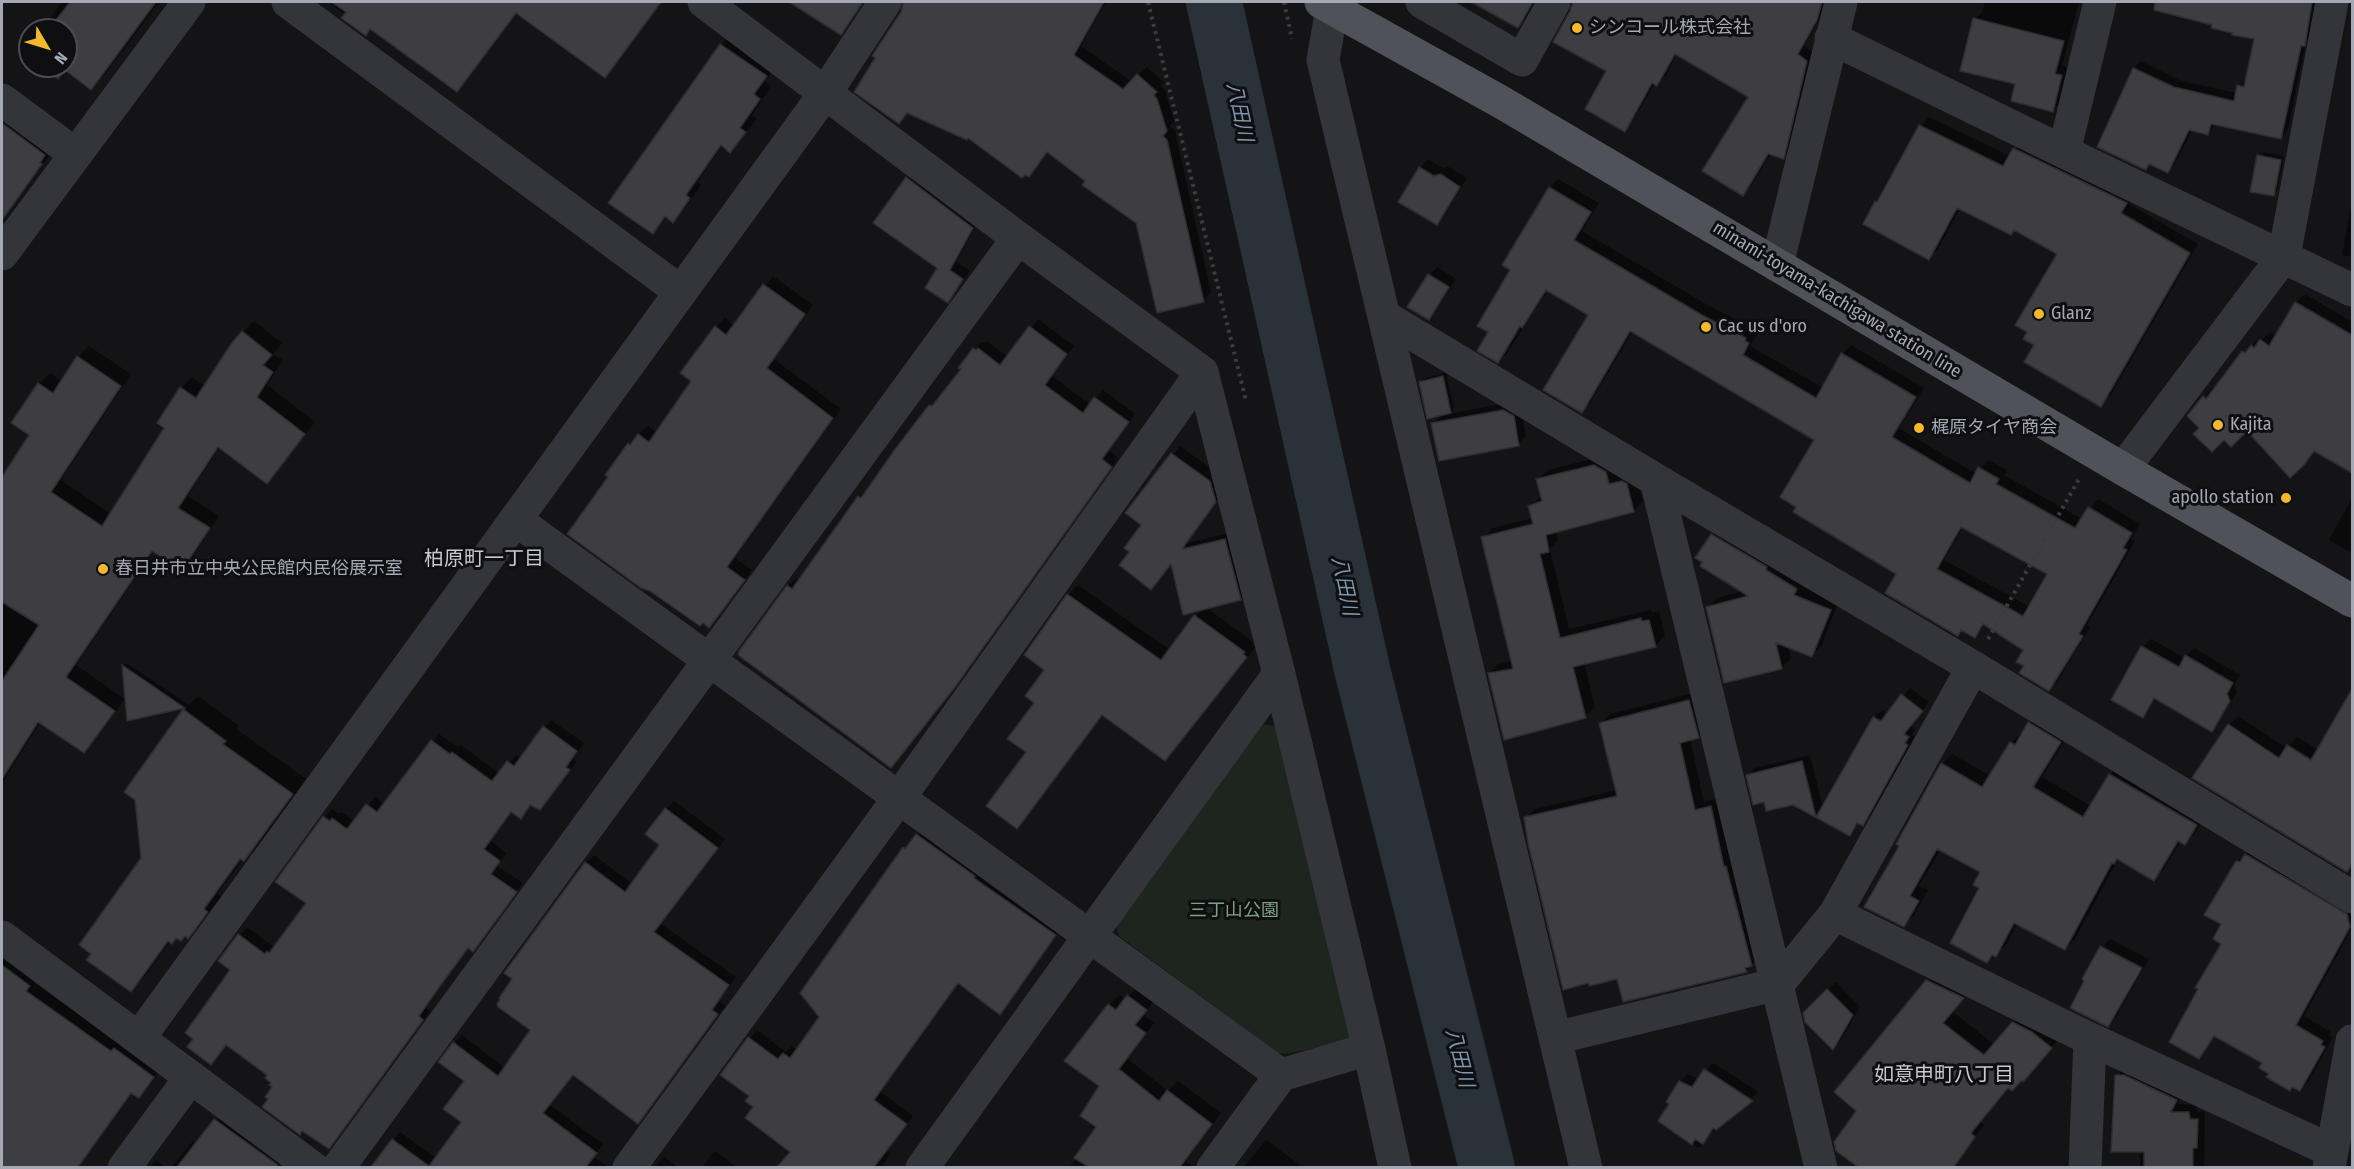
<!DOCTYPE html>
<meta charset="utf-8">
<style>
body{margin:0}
#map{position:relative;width:2354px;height:1169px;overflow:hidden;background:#141315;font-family:"Fira Sans Condensed",sans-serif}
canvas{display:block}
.frame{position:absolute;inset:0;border:3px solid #a5a9b6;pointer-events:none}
.north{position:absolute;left:18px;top:18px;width:60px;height:60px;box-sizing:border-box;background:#0f0e10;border:2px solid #4b4c52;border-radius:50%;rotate:128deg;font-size:16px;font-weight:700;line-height:24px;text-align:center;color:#a5a9b6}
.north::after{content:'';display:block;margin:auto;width:21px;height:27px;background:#f2b82f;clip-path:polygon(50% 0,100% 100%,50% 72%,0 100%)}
</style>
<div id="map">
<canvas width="2354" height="1169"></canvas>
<div class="frame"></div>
<div class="north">N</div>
</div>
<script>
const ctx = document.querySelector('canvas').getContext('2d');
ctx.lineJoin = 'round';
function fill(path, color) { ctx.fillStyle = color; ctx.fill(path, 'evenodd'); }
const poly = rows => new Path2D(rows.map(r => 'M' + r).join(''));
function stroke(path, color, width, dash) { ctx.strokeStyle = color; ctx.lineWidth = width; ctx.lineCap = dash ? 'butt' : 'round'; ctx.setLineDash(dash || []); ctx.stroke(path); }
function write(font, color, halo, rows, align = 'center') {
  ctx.font = font + ' "Fira Sans Condensed","Noto Sans JP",sans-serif'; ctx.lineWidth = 6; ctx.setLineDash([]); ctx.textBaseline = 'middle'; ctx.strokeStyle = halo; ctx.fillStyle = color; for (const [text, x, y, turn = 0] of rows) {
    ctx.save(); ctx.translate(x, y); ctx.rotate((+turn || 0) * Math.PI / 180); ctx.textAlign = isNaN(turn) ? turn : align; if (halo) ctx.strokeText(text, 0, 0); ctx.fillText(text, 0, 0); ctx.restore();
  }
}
fill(poly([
 [1260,724,1282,727,1353,1030,1347,1040,1288,1054,1278,1053,1119,936,1115,924]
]), '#1e251f');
fill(poly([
 [62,2,159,2,106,73,91,88,66,69,42,66,66,66,66,30,50,30,54,25,48,21],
 [328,2,662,2,605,76,523,17,522,18,516,14,457,90,371,28,365,34,346,15],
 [815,2,864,2,849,25,840,34,808,13],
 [905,2,1106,2,1081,46,1132,82,1147,67,1164,83,1161,86,1165,90,1174,121,1170,126,1175,131,1211,292,1203,301,1138,222,1048,151,1029,175,969,136,908,112,898,123,902,12],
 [1491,2,1535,2,1526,18,1518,26,1487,9],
 [1574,2,1827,2,1824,11,1804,46,1814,53,1791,149,1783,157,1771,153,1751,186,1743,194,1750,96,1677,54,1665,77,1657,84,1655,83,1632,122,1625,130,1609,71,1572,12],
 [1985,2,2079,2,2062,66,2069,68,2060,103,2052,111,2017,83,1975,19,1982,12],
 [2168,2,2318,2,2311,37,2306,42,2288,130,2281,137,2216,124,2208,133,2192,130,2175,164,2168,171,2151,163,2145,169,2099,146,2134,68,2141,61,2181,81,2237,93,2238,86,2247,79,2256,37,2165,12],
 [733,33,778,64,765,81,771,86,752,115,757,119,730,151,723,145,697,182,701,185,685,208,673,221,667,216,653,232,721,45],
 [2,115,52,147,47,154,49,156,2,219],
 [1929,117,2010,156,2023,139,2135,194,2129,204,2198,244,2110,396,2100,405,2036,344,2059,253,2015,229,1960,208,1938,249,1929,258,1876,202,1883,196,1920,126],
 [2263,152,2284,156,2277,191,2273,195,2259,156],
 [1428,159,1443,168,1449,167,1467,178,1445,215,1437,223,1420,168],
 [914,171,979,220,956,262,970,271,947,301,939,268,907,178],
 [1558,179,1599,203,1582,231,1711,307,1754,329,1753,332,1757,334,1750,346,1823,388,1843,354,1851,345,1924,388,1899,428,1976,474,1988,460,2007,470,2004,475,2082,519,2098,499,2140,524,2131,539,2135,541,2087,625,2090,627,2058,681,2049,690,2026,666,2025,649,1985,624,1975,636,1962,629,1957,634,1898,573,1816,440,1633,331,1590,403,1581,411,1590,314,1548,290,1507,353,1498,361,1490,332,1512,269,1504,264,1550,188],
 [1963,527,2049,574,2030,607,1944,560],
 [2352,201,2352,257,2342,255],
 [1437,267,1456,279,1436,310,1428,318,1429,275],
 [773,276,813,305,774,359,841,409,735,558,752,570,709,626,610,477,629,444,637,436,648,426,657,433,693,381,682,372,716,327,725,318,735,326],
 [2305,294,2352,322,2352,471,2316,450,2303,464,2247,429,2224,438,2201,428,2189,416,2212,388,2214,391,2251,344,2253,345,2260,337,2263,339,2270,332,2276,336,2296,302],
 [1038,319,1074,346,1052,376,1091,405,1103,390,1135,414,1109,451,1118,458,963,677,899,758,788,586,796,578,800,581,859,497,868,490,931,406,939,398,940,399,963,369,974,349,982,342,984,343,987,341,1008,357],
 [254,321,282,343,273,354,283,360,267,385,315,422,267,482,220,447,188,496,219,516,193,557,182,568,154,551,76,665,125,699,95,740,84,751,41,721,2,783,2,604,16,581,2,571,2,480,31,435,39,384,50,373,62,381,78,357,89,346,131,374,61,480,111,514,166,427,181,388,192,377,205,386,243,332],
 [1446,373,1454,408,1448,414,1512,402,1521,408,1526,436,1518,444,1433,424,1444,413,1420,382,1424,378],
 [1180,446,1218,473,1223,493,1187,543,1233,532,1248,591,1240,599,1206,607,1253,642,1252,644,1256,647,1165,759,1103,714,1026,817,1017,827,1036,703,1046,670,1026,655,1068,595,1078,585,1170,650,1203,608,1172,563,1151,588,1131,551,1143,525,1127,513],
 [1604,456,1636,475,1643,501,1633,511,1556,531,1558,541,1550,549,1569,629,1651,610,1652,613,1659,611,1665,636,1655,646,1584,663,1595,707,1585,717,1489,673,1499,664,1513,661,1483,538,1493,528,1533,518,1530,506,1542,496,1538,479,1548,470],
 [2352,498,2352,553,2329,540],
 [1722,525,1805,579,1803,586,1839,600,1822,645,1812,655,1788,646,1791,658,1781,668,1707,608,1717,598,1743,591,1712,535],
 [2151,639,2185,658,2194,648,2240,675,2234,685,2237,692,2219,722,2211,730,2156,697,2142,716,2113,699,2143,647],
 [126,663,189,705,198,696,239,726,236,729,306,779,258,845,243,859,217,894,221,897,202,923,188,937,185,935,177,937,170,941,145,976,131,990,143,859,184,710,189,706,129,720,123,666],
 [1910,688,1929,702,1911,726,1915,729,1912,735,1915,737,1870,817,1862,824,1859,823,1849,834,1793,803,1765,800,1748,775,1755,768,1810,755,1823,808,1874,718,1882,710,1888,714],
 [1698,692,1707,728,1698,737,1690,739,1704,802,1719,798,1760,955,1746,971,1618,977,1526,818,1535,809,1617,790,1601,723,1610,714],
 [2352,692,2352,865,2347,870,2229,725,2238,716,2287,748,2297,737,2319,750],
 [2039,713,2070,732,2042,777,2091,806,2110,774,2120,764,2206,815,2195,833,2185,843,2181,841,2164,869,2154,879,2118,859,2075,939,2065,949,2017,923,2006,945,1987,962,1981,887,1982,871,1941,849,1919,886,1928,890,1914,915,1904,925,1901,845,1942,764,1952,754,1991,776,2011,743,2021,733,2023,734,2029,723],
 [551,720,584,743,573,759,577,762,540,808,532,804,521,817,512,811,491,841,506,853,497,866,523,883,481,942,473,950,469,947,447,977,426,1008,430,1011,336,1139,329,1147,270,1099,274,1087,270,1075,227,1044,211,1063,232,970,220,961,247,927,274,947,308,903,277,882,325,817,332,809,339,814,341,812,355,821,375,797,384,804,439,734,458,747,461,745,500,774,516,755,521,758],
 [674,801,725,839,661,924,736,977,719,1001,725,1006,638,1122,574,1074,550,1105,603,1144,594,1157,609,1168,373,1168,400,1132,436,1158,463,1121,466,1081,454,1043,462,1035,505,1068,533,1030,586,863,594,855,632,884,661,844,666,809],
 [925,827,1062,926,1008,1005,1000,1013,959,983,881,1092,913,1116,887,1150,891,1153,881,1168,779,1168,793,1152,755,1107,751,1096,722,1075,757,1030,786,1052,792,1046,797,1050,821,1017,802,993,905,848],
 [2255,846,2352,904,2352,928,2304,1016,2331,1032,2329,1036,2333,1037,2309,1081,2300,1090,2271,1073,2264,1062,2216,1036,2199,1057,2223,943,2223,924,2237,861],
 [2110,939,2149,959,2116,1017,2108,1025,2102,947],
 [2,954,37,977,33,982,120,1044,161,1068,139,1096,133,1092,78,1168,2,1168,2,1132,26,1129,2,1111,2,1069,13,1053,2,1054],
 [1938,970,1973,987,1953,1012,1995,1045,2024,1012,2061,1036,2034,1069,2009,1087,1980,1122,1984,1125,1964,1150,1945,1150,1932,1168,1861,1168,1837,1150,1858,1111,1837,1092],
 [1836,982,1860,1007,1841,1040,1833,1048,1805,1013],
 [1138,986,1155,999,1144,1015,1154,1023,1128,1059,1168,1091,1178,1081,1221,1113,1186,1161,1194,1168,1069,1168,1098,1127,1109,1005,1119,995,1125,1000],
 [1713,1063,1759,1092,1715,1128,1699,1148,1660,1121,1680,1082,1688,1074,1699,1079],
 [2125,1068,2184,1092,2177,1104,2197,1105,2197,1111,2205,1112,2204,1168,2140,1168,2140,1151,2117,1076],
 [223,1113,284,1157,276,1168,171,1168,193,1141,197,1144],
 [1266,1140,1303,1167,1302,1168,1243,1168],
 [715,1151,738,1168,701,1168],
 [664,1157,679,1168,654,1168],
 [156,1160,166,1168,149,1168]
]), '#0007');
stroke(poly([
 [1214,2,1362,669,1487,1168]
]), '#2a3239', 56);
const building = poly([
 [70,2,156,2,91,90,65,70,58,79,40,66,66,66,66,30,48,30,70,2],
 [331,2,661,2,605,78,516,13,457,92,370,29,366,36,341,18,346,12,331,2],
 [789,2,863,2,841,35,789,2],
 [903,2,1104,2,1074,55,1123,89,1137,74,1157,92,1154,95,1157,99,1167,131,1163,136,1167,140,1204,302,1157,313,1136,223,1082,185,1085,181,1047,152,1029,177,1025,175,1022,178,968,138,967,140,907,113,899,124,854,92,875,58,872,56,901,12,903,2],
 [1471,2,1533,2,1518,28,1471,2],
 [1573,2,1822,2,1817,20,1798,54,1807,61,1784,159,1768,154,1743,196,1702,171,1748,97,1675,54,1657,86,1652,83,1625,132,1585,109,1606,71,1553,42,1570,11,1573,2],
 [2155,2,2312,2,2305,46,2301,46,2281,139,2211,124,2208,135,2189,130,2168,173,2149,164,2146,170,2097,147,2133,68,2174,87,2234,101,2237,85,2244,87,2254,39,2232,35,2232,33,2211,28,2212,25,2154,10,2155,2],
 [1973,18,2064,41,2055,74,2062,75,2053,112,2011,101,2015,84,1960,71,1973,18],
 [720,44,767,76,754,94,760,99,740,128,746,132,730,153,721,145,686,195,690,198,673,223,665,216,653,234,608,203,720,44],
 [2,123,45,155,40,163,42,164,2,220,2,123],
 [1919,125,2003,166,2013,148,2127,203,2121,213,2190,253,2101,407,2024,362,2034,345,2023,339,2027,332,2015,325,2057,254,2014,230,2011,235,1957,208,1929,260,1863,224,1875,201,1877,202,1919,125],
 [2257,155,2281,160,2274,196,2250,192,2257,155],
 [1419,167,1434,176,1441,174,1460,187,1437,225,1398,202,1419,167],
 [906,177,973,228,950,270,963,279,948,303,925,288,937,268,873,223,906,177],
 [1549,187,1591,212,1574,240,1702,315,1746,338,1745,341,1749,343,1743,355,1816,398,1841,353,1916,397,1892,437,1970,483,1978,467,1999,479,1996,484,2075,528,2088,507,2132,533,2123,548,2127,550,2079,634,2083,636,2049,691,2019,673,2024,666,2016,662,2023,650,1983,624,1975,638,1961,630,1958,636,1885,593,1896,574,1793,512,1796,507,1780,497,1814,440,1630,331,1582,413,1543,390,1588,315,1546,290,1522,328,1520,326,1498,363,1477,351,1488,332,1477,326,1510,270,1502,265,1549,187],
 [1961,527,2047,574,2023,616,1937,569,1961,527],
 [1428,274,1449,287,1429,320,1407,307,1428,274],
 [763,284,805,314,767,368,833,418,727,567,745,580,709,628,703,623,700,626,650,591,641,588,567,534,608,477,605,475,628,443,630,445,638,434,649,442,691,381,680,373,715,326,726,335,763,284],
 [2295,302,2352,335,2352,473,2314,451,2304,465,2290,478,2247,431,2231,447,2224,440,2212,452,2193,434,2199,428,2187,416,2203,396,2206,399,2242,351,2245,353,2251,345,2254,348,2260,339,2269,346,2295,302],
 [1029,326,1067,354,1045,385,1083,413,1094,397,1129,422,1102,459,1112,467,955,687,891,768,738,655,739,651,787,585,792,589,858,496,861,498,896,448,929,405,932,406,961,369,958,368,973,348,976,350,978,348,1000,365,1029,326],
 [242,331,272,355,263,365,273,372,257,397,305,434,267,484,218,447,178,508,210,528,182,570,152,551,66,677,115,711,84,753,38,722,2,779,2,681,39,625,2,602,2,477,29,435,11,423,38,383,53,393,77,356,121,386,51,492,102,526,164,428,157,423,180,387,196,398,231,344,242,331],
 [1443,376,1451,413,1427,419,1419,382,1443,376],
 [1503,410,1514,416,1519,446,1439,461,1431,423,1503,410],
 [1171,453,1210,481,1216,502,1182,549,1225,539,1241,600,1183,615,1171,564,1151,590,1119,565,1129,552,1124,548,1141,525,1125,513,1171,453],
 [1594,465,1606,472,1609,484,1622,481,1627,484,1634,512,1546,535,1549,552,1540,554,1560,638,1641,618,1642,621,1649,620,1656,647,1573,667,1586,718,1504,740,1488,673,1513,669,1481,537,1533,524,1528,506,1542,501,1536,479,1594,465],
 [1711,534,1767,567,1766,570,1797,589,1794,595,1831,610,1812,657,1776,643,1782,669,1724,683,1706,607,1748,596,1700,566,1702,562,1695,558,1711,534],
 [1067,594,1161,660,1194,615,1245,652,1243,654,1247,657,1165,761,1102,715,1017,829,986,806,1026,752,1007,739,1034,703,1025,696,1044,670,1024,655,1067,594],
 [2141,646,2179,667,2185,655,2233,683,2227,694,2230,701,2212,732,2154,698,2143,718,2111,700,2141,646],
 [122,665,185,708,127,721,122,665],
 [2352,689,2352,864,2347,872,2192,778,2228,724,2279,758,2287,745,2311,760,2352,689],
 [1901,694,1923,711,1904,734,1909,737,1905,743,1908,745,1863,826,1857,823,1850,836,1793,805,1766,811,1764,802,1753,805,1746,775,1802,761,1816,817,1873,717,1881,721,1901,694],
 [1689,700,1699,738,1680,743,1695,810,1711,806,1724,867,1726,866,1752,966,1745,968,1747,972,1623,1002,1617,979,1589,986,1588,983,1563,990,1528,843,1524,817,1617,796,1599,723,1689,700],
 [183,709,226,741,223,744,293,794,244,861,240,859,204,909,208,912,188,939,185,936,181,941,176,938,172,944,168,941,131,992,86,960,91,954,79,945,141,858,135,800,124,792,183,709],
 [2028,722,2061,742,2033,787,2083,817,2109,774,2197,825,2185,845,2178,841,2154,881,2117,859,2114,864,2112,863,2065,950,2014,923,1996,957,1992,955,1987,963,1950,943,1979,888,1973,885,1980,872,1937,849,1910,896,1919,901,1904,927,1864,907,1899,846,1896,844,1941,763,1982,787,2010,742,2015,745,2028,722],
 [543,726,577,751,566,767,570,770,540,810,530,805,521,819,511,812,484,849,500,861,491,874,517,892,473,952,468,948,440,986,419,1016,423,1020,329,1149,302,1131,300,1135,262,1107,268,1099,265,1097,272,1087,269,1085,271,1083,265,1078,267,1075,226,1045,211,1065,187,1047,193,1039,185,1033,230,970,218,961,238,934,265,954,267,951,269,953,306,903,275,882,323,816,330,821,332,818,347,829,366,804,377,812,431,740,450,754,452,752,492,781,507,761,514,766,543,726],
 [665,808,718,848,654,932,729,985,712,1010,718,1014,638,1124,573,1075,543,1113,597,1153,586,1167,371,1167,392,1139,429,1166,461,1122,443,1109,464,1081,438,1062,453,1042,498,1076,530,1030,498,1007,497,1004,500,999,499,998,512,979,504,973,585,862,625,892,659,845,645,834,665,808],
 [916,834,975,876,974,878,1056,935,1000,1015,958,983,874,1100,907,1124,874,1167,777,1167,790,1152,745,1118,753,1107,745,1101,749,1096,720,1075,748,1037,778,1059,783,1053,790,1058,819,1017,800,993,903,847,905,849,916,834],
 [2245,854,2347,914,2350,927,2296,1025,2323,1041,2321,1045,2325,1047,2300,1091,2292,1087,2290,1091,2266,1077,2269,1074,2259,1068,2262,1063,2214,1036,2199,1059,2169,1042,2198,989,2195,988,2221,944,2213,939,2221,924,2204,915,2236,861,2240,862,2245,854],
 [2100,946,2142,968,2108,1027,2070,1008,2084,981,2082,979,2100,946],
 [2,965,30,986,26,991,111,1051,114,1048,154,1077,139,1098,131,1093,78,1167,2,1167,2,965],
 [1926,980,1964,998,1943,1023,1984,1055,2012,1022,2032,1032,2052,1048,2023,1082,2022,1080,2012,1091,2008,1088,1971,1133,1975,1137,1954,1167,1858,1167,1836,1151,1834,1142,1856,1111,1834,1092,1926,980],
 [1827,989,1853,1015,1833,1050,1805,1022,1803,1013,1827,989],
 [1127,995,1147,1010,1135,1025,1146,1033,1119,1069,1159,1101,1167,1090,1212,1124,1180,1167,1089,1167,1074,1158,1096,1127,1080,1116,1099,1086,1064,1061,1108,1004,1116,1010,1127,995],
 [1704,1069,1753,1101,1716,1130,1713,1128,1703,1144,1695,1139,1692,1145,1658,1121,1669,1104,1666,1102,1679,1081,1692,1087,1704,1069],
 [2115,1075,2124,1075,2177,1100,2171,1112,2189,1112,2190,1119,2198,1119,2197,1148,2193,1148,2193,1167,2144,1167,2144,1152,2111,1152,2115,1075],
 [214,1119,278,1165,276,1167,177,1167,214,1119]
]);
fill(building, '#3e3e42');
stroke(building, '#2e2d31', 1.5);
stroke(poly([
 [1148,2,1246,401],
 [1284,2,1292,39],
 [1988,639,2079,479]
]), '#3a3c41', 4, [3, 4.5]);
stroke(poly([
 [288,2,681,292],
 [704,2,1018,238,1202,372,1279,674,1369,1049,1395,1168],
 [1422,2,1522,60,1554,2],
 [1332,8,1323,60,1586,1168],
 [1831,38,2064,152,2352,290],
 [2,100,75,154],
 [2064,152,2100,2],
 [2,254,189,2],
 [1777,265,1841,2],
 [1385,317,1656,480,1973,667,2352,897],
 [2123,469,2284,256,2332,2],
 [1656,480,1821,1168],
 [516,520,1281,1075,1213,1168],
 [1835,914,2090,1039,2332,1151],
 [2,937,313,1168],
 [139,1038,826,92,885,2],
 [1555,1038,1778,984,1835,914,1973,667],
 [1281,1075,1369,1049],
 [124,1168,191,1077],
 [338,1168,1018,238],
 [629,1168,899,798,1202,372],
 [922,1168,1279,674],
 [2085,1168,2090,1039],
 [2329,1168,2352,1041]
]), '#34353a', 33);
stroke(poly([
 [1321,2,1501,102,2123,469,2352,601]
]), '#505259', 33);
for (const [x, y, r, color] of [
 [1577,28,6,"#f2b82f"],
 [2039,314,6,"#f2b82f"],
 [1706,327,6,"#f2b82f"],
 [2218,425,6,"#f2b82f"],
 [1919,428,6,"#f2b82f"],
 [2286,498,6,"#f2b82f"],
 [103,569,6,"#f2b82f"]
]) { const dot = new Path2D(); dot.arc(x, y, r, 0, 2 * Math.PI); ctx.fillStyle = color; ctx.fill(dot); stroke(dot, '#0f0e10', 2); }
write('18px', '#a5a9b6', '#0f0e10', [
 ["シンコール株式会社",1589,28],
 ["Glanz",2051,314],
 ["Cac us d'oro",1718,327],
 ["Kajita",2230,425],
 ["梶原タイヤ商会",1931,428],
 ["apollo station",2274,498,"right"],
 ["春日井市立中央公民館内民俗展示室",115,569]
], 'left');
write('18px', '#a5a9b6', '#0f0e10', [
 ["minami-toyama-kachigawa station line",1837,300,31]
]);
write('18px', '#7ca180', '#0f0e10', [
 ["三丁山公園",1234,911]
]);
write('italic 20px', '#7c96b1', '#0f0e10', [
 ["八田川",1239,112,78],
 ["八田川",1344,586,78],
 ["八田川",1459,1058,76]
]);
write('20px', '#c6c9d2', '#0f0e10', [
 ["柏原町一丁目",484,559],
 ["如意申町八丁目",1944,1075]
]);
</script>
